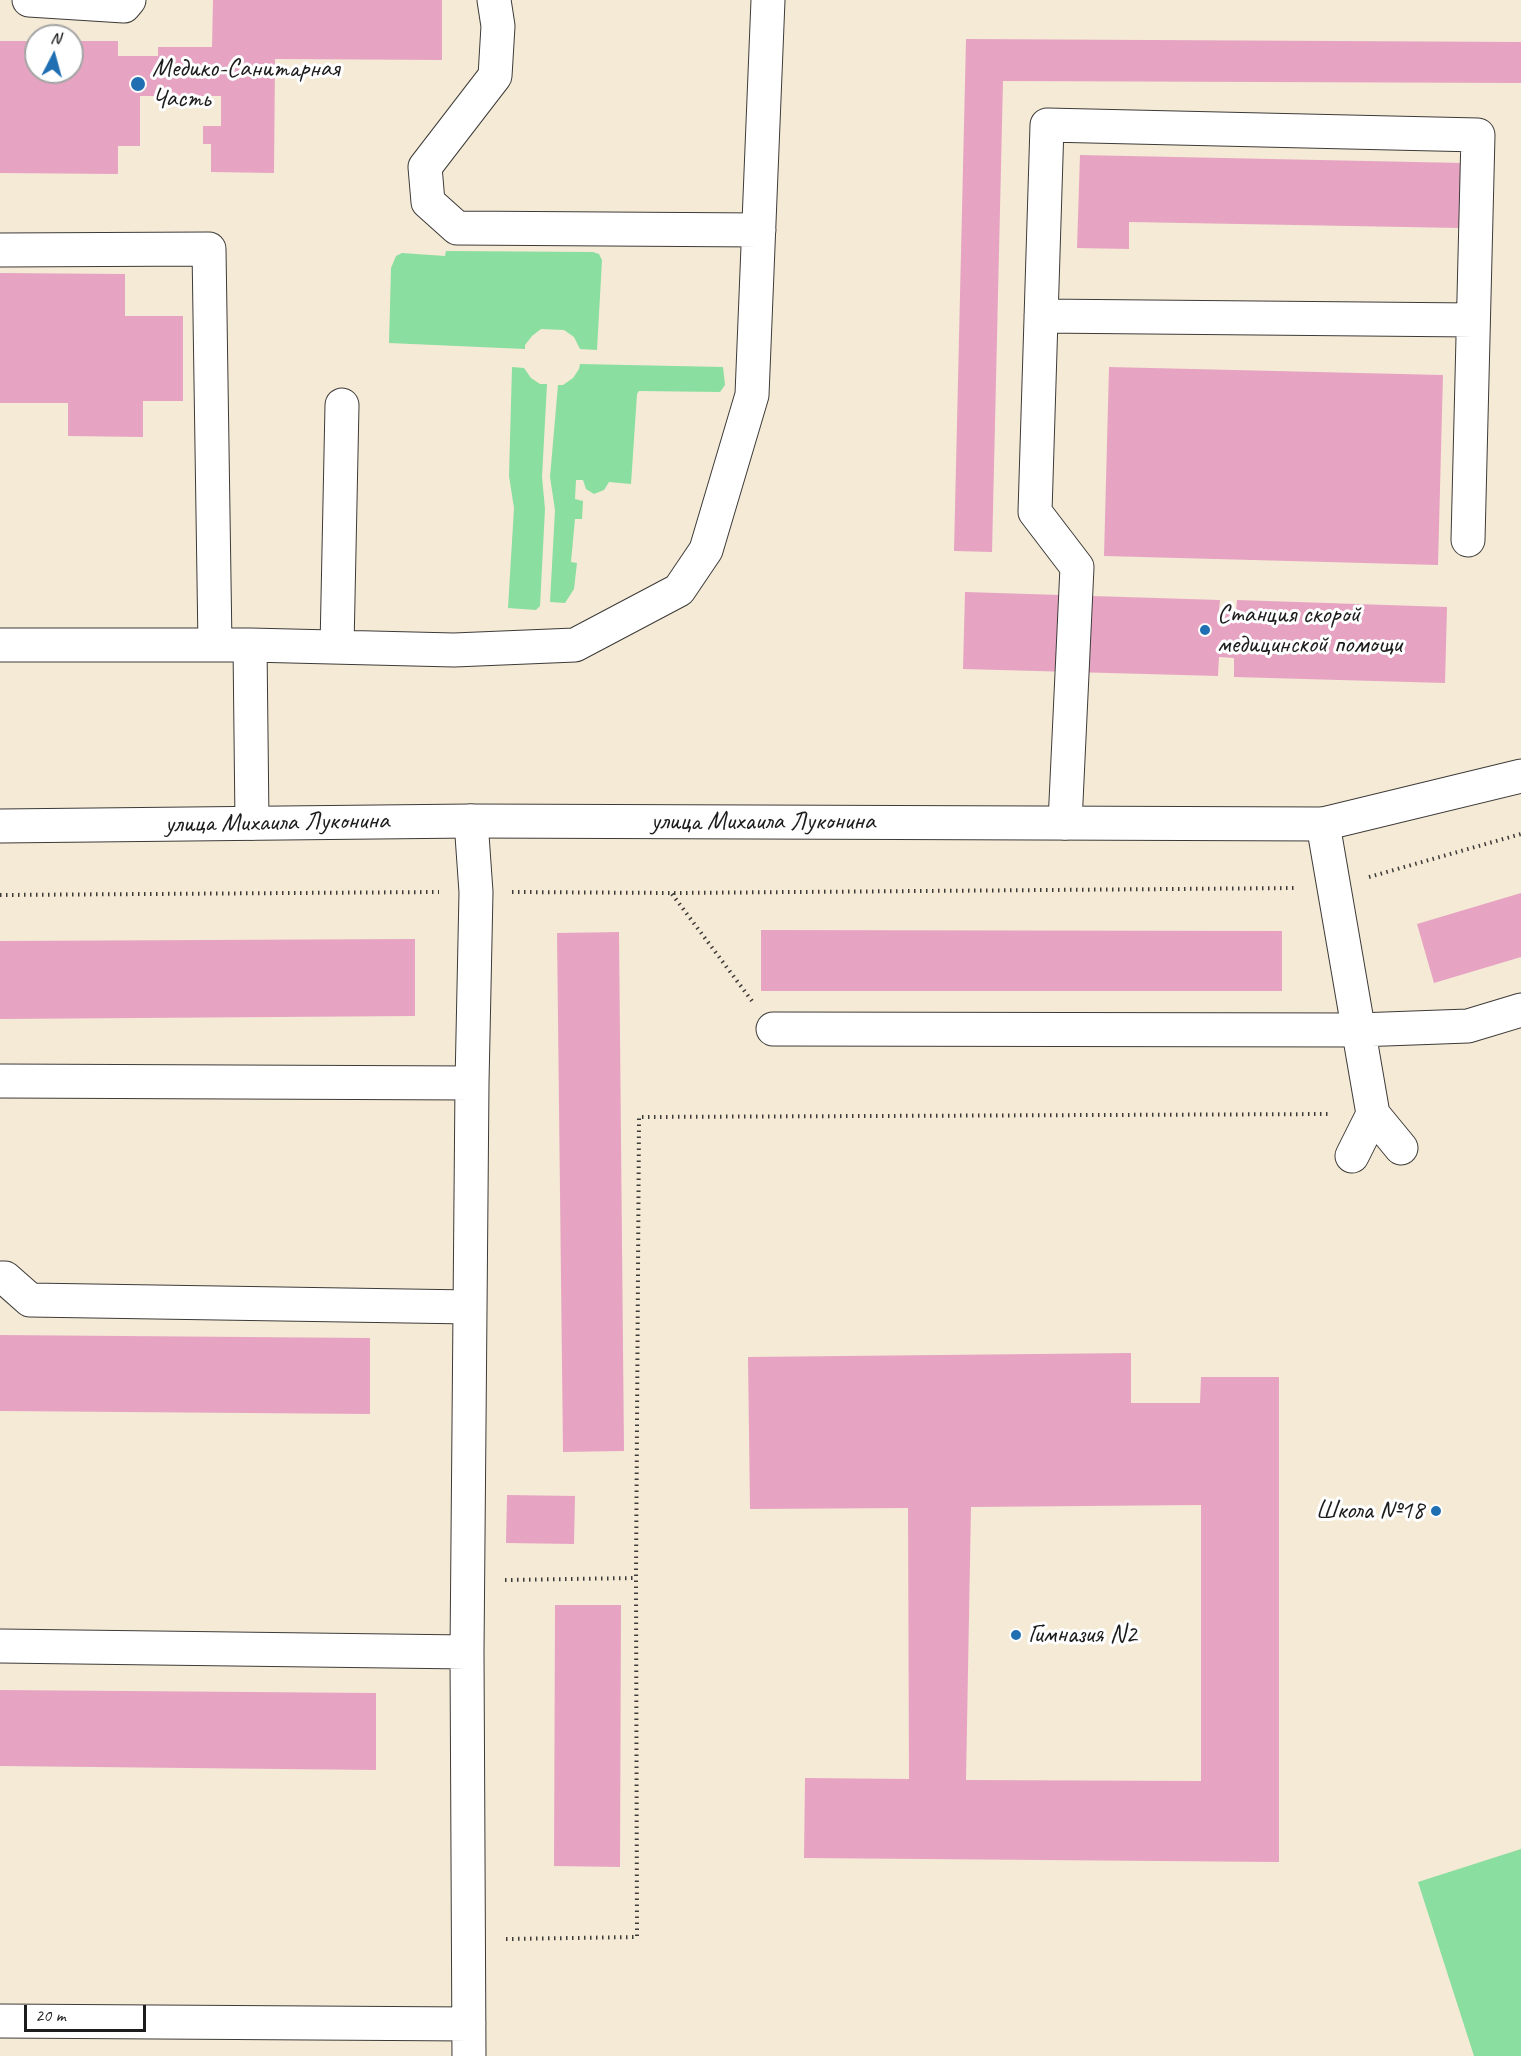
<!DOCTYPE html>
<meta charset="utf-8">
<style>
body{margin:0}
#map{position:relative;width:1521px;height:2056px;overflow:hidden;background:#f5ead6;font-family:Caveat,sans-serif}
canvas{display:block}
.north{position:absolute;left:24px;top:24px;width:60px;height:60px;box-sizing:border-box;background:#fff;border:2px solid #a4a4a4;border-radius:50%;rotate:6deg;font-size:16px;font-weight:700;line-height:24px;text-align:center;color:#1c1c1c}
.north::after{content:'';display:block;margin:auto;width:21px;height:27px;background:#1f6fb2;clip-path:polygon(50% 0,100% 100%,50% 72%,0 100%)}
.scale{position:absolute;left:24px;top:2005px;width:122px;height:27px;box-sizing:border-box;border:3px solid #1c1c1c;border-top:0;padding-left:8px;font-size:18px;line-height:21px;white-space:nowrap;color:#1c1c1c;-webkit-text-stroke:4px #fff;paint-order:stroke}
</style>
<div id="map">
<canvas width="1521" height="2056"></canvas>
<div class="north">N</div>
<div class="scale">20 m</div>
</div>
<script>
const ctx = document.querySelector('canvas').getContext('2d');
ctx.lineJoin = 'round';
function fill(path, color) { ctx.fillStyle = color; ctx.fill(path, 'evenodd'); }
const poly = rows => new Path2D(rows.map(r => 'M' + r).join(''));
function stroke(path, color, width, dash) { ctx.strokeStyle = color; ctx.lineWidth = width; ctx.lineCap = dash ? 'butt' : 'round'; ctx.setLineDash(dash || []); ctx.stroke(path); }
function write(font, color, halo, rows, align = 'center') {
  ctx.font = font + ' Caveat,sans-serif'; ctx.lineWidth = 6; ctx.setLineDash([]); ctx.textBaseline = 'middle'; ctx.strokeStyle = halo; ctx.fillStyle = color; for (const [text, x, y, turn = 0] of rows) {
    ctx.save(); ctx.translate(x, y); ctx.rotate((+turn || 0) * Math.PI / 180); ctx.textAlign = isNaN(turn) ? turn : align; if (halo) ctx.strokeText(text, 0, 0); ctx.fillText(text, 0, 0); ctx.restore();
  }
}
fill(poly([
 [446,251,593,252,599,254,602,260,597,350,580,349,574,337,564,330,541,329,532,336,525,345,525,349,389,343,391,268,396,256,402,253,445,256],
 [580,364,723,367,725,385,720,392,639,391,637,394,631,484,609,482,604,490,594,494,586,489,583,480,576,480,575,499,583,501,582,519,575,519,571,562,577,563,574,589,565,603,550,602,555,510,550,477,558,385,563,385,573,378,579,369],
 [512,367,524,368,531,378,540,384,547,384,542,477,545,509,540,606,536,610,508,608,514,508,509,476],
 [1521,1849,1521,2056,1474,2056,1418,1882]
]), '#8ade9f');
fill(poly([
 [213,0,442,0,442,60,275,59,274,173,211,172,211,144,203,144,203,126,221,126,221,96,140,96,140,146,118,146,118,174,0,173,0,41,36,41,36,72,72,72,72,41,118,41,118,56,158,56,158,47,212,47],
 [966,39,1521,42,1521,83,1003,81,992,552,954,551],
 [1080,155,1463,163,1461,228,1129,222,1129,249,1077,248],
 [0,273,125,274,125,316,183,316,183,401,143,401,143,437,68,436,68,403,0,403],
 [1109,367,1443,375,1438,565,1104,556],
 [965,592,1220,600,1219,611,1236,612,1237,600,1447,607,1445,683,1234,677,1234,658,1219,657,1218,676,963,669],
 [1521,893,1521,957,1434,983,1417,924],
 [761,930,1282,931,1282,991,761,991],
 [619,932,624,1451,563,1452,557,933],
 [415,939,415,1016,0,1019,0,941],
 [0,1335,370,1338,370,1414,0,1411],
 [1131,1353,1131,1403,1200,1403,1201,1377,1279,1377,1279,1862,804,1858,805,1778,909,1779,908,1508,750,1509,748,1357],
 [1201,1505,1201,1781,966,1780,971,1507],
 [507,1495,575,1496,574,1544,506,1543],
 [555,1605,621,1605,620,1867,554,1866],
 [0,1690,376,1693,376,1770,0,1766]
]), '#e6a4c2');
const minor = poly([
 [29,0,124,6,129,0],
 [494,0,498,26,495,76,425,167,428,202,457,228,759,230],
 [0,250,209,249,215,645],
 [1041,316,1473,320],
 [0,645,250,645,454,650,575,645,679,590,706,550,752,395,768,0],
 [250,645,252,823],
 [337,647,342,405],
 [1065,823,1077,567,1035,512,1047,125,1478,135,1468,540],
 [1323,824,1373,1114,1352,1156],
 [773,1029,1358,1030,1468,1026,1521,1010],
 [0,1081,472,1083],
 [1373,1114,1401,1148],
 [0,1278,5,1278,30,1300,470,1307],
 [0,1646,467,1652],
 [0,2021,469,2024],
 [469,2056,467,1652,472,1083,476,892,471,821]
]);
const major = poly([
 [0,826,471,821,1323,824,1521,776]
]);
stroke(minor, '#3d3b38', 35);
stroke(major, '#3d3b38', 35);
stroke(poly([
 [1369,877,1521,834],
 [512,892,672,893,1297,888],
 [672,894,752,1001],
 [0,895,439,892],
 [505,1580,635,1578],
 [506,1939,637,1937,636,1578,639,1117,1332,1114]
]), '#3d3b38', 4, [1.5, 4.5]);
stroke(minor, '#fff', 33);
stroke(major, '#fff', 33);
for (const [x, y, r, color] of [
 [138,84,8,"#1f6fb2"],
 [1205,630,6,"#1f6fb2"],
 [1436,1511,6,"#1f6fb2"],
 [1016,1635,6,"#1f6fb2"]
]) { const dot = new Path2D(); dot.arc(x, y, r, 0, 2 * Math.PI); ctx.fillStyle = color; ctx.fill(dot); stroke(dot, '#fff', 2); }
write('26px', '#1c1c1c', '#fff', [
 ["Медико-Санитарная",152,69],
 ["Часть",152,99],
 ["Станция скорой",1217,615],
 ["медицинской помощи",1217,645],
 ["Школа №18",1424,1511,"right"],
 ["Гимназия N2",1028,1635]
], 'left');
write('26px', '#1c1c1c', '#fff', [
 ["улица Михаила Луконина",763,822],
 ["улица Михаила Луконина",277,823,-1]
]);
</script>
